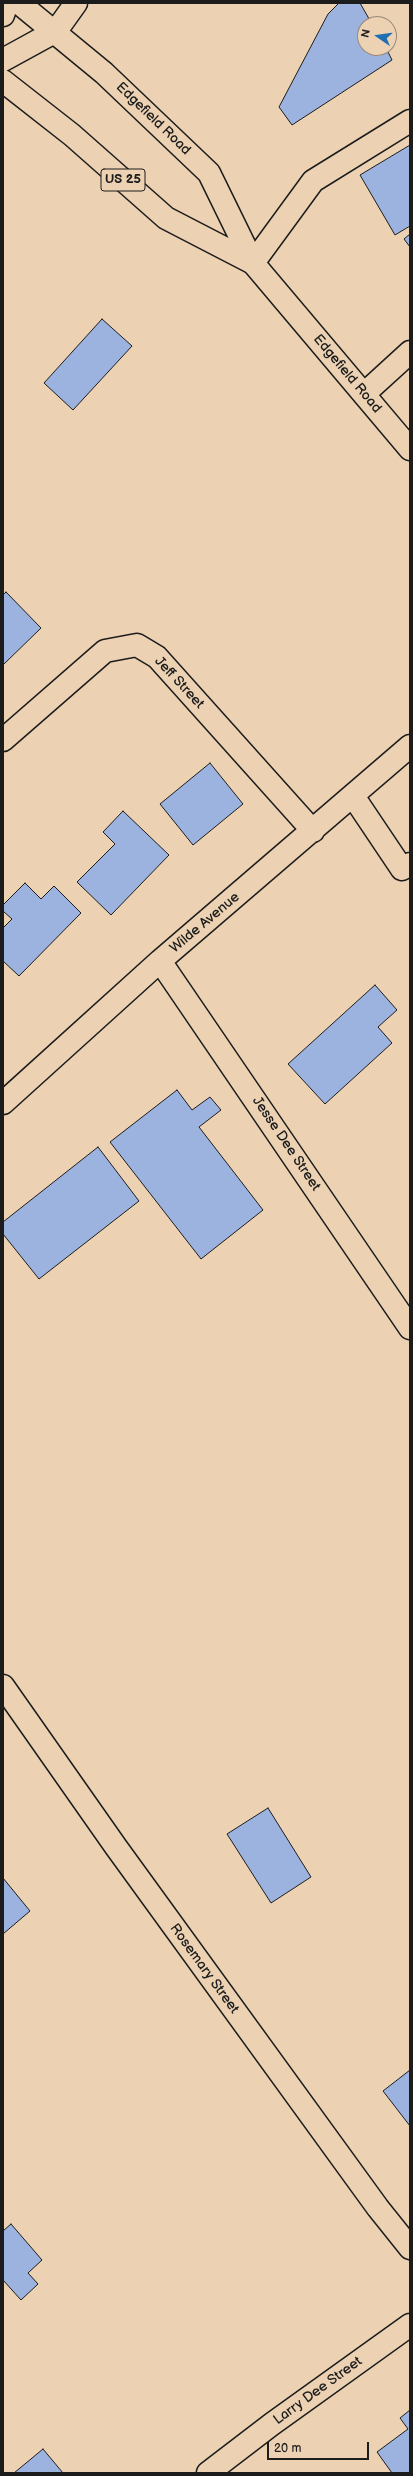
<!DOCTYPE html>
<style>
body{margin:0}
#map{position:relative;width:413px;height:2476px;overflow:hidden;background:#ecd2b3;font-family:"Balsamiq Sans",sans-serif}
canvas{display:block}
.frame{position:absolute;inset:0;border:4px solid #1c1c1c;pointer-events:none}
.north{position:absolute;left:357px;top:16px;width:40px;height:40px;box-sizing:border-box;background:#ecd2b3;border:1px solid #998977;border-radius:50%;rotate:283deg;font-size:11px;font-weight:700;line-height:16px;text-align:center;color:#1c1c1c}
.north::after{content:'';display:block;margin:auto;width:14px;height:18px;background:#1f6fb2;clip-path:polygon(50% 0,100% 100%,50% 72%,0 100%)}
.scale{position:absolute;left:267px;top:2442px;width:102px;height:18px;box-sizing:border-box;border:2px solid #1c1c1c;border-top:0;padding-left:5px;font-size:12px;line-height:14px;white-space:nowrap;color:#1c1c1c;-webkit-text-stroke:3px #ecd2b3;paint-order:stroke}
</style>
<div id="map">
<canvas width="413" height="2476"></canvas>
<div class="frame"></div>
<div class="north">N</div>
<div class="scale">20 m</div>
</div>
<script>
const ctx = document.querySelector('canvas').getContext('2d');
ctx.lineJoin = 'round';
function fill(path, color) { ctx.fillStyle = color; ctx.fill(path, 'evenodd'); }
const poly = rows => new Path2D(rows.map(r => 'M' + r).join(''));
function stroke(path, color, width, dash) { ctx.strokeStyle = color; ctx.lineWidth = width; ctx.lineCap = dash ? 'butt' : 'round'; ctx.setLineDash(dash || []); ctx.stroke(path); }
function write(font, color, halo, rows, align = 'center') {
  ctx.font = font + ' "Balsamiq Sans",sans-serif'; ctx.lineWidth = 3.5; ctx.setLineDash([]); ctx.textBaseline = 'middle'; ctx.strokeStyle = halo; ctx.fillStyle = color; for (const [text, x, y, turn = 0] of rows) {
    ctx.save(); ctx.translate(x, y); ctx.rotate((+turn || 0) * Math.PI / 180); ctx.textAlign = isNaN(turn) ? turn : align; if (halo) ctx.strokeText(text, 0, 0); ctx.fillText(text, 0, 0); ctx.restore();
  }
}
const building = poly([
 [339,3,360,3,372,24,365,24,365,48,386,48,392,60,292,125,279,107,328,14,339,3],
 [410,145,410,226,395,235,360,175,410,145],
 [410,234,410,247,404,239,410,234],
 [102,319,132,346,73,410,44,383,102,319],
 [6,592,41,628,3,665,3,595,6,592],
 [210,763,243,804,193,845,160,804,210,763],
 [123,811,169,855,111,915,77,882,115,844,103,832,123,811],
 [25,883,41,899,54,886,81,913,19,976,3,961,3,928,12,919,3,911,3,905,25,883],
 [375,985,397,1010,378,1027,392,1043,325,1104,288,1064,375,985],
 [177,1090,192,1110,210,1097,221,1110,199,1127,263,1210,201,1259,110,1142,177,1090],
 [98,1147,139,1201,39,1279,3,1234,3,1222,98,1147],
 [268,1808,311,1877,271,1903,227,1834,268,1808],
 [3,1878,30,1911,3,1934,3,1878],
 [410,2070,410,2126,383,2091,410,2070],
 [11,2224,42,2260,28,2273,38,2284,21,2300,3,2280,3,2231,11,2224],
 [410,2410,410,2473,392,2473,377,2452,408,2429,400,2418,410,2410],
 [43,2449,63,2473,14,2473,43,2449]
]);
fill(building, '#9cb3e0');
stroke(building, '#1c1c1c', 1);
const minor = poly([
 [253,263,313,181,410,121],
 [364,394,410,352],
 [3,740,105,651,137,645,157,657,313,831],
 [353,796,402,869,410,864],
 [160,961,410,1328],
 [3,1103,160,961,410,746],
 [3,1686,116,1847,378,2208,410,2248],
 [208,2473,272,2424,410,2325]
]);
const major = poly([
 [19,3,104,73,209,173,253,263,410,449],
 [3,15,7,3],
 [3,60,56,31,76,3],
 [3,81,72,135,166,218,253,263]
]);
stroke(minor, '#1c1c1c', 25);
stroke(major, '#1c1c1c', 25);
stroke(minor, '#ecd2b3', 22);
stroke(major, '#ecd2b3', 22);
for (const [x, y, w] of [
 [123,180,44]
]) { const box = new Path2D(); box.roundRect(x - w / 2, y - 11, w, 22, 3); ctx.fillStyle = '#ecd2b3'; ctx.fill(box); stroke(box, '#1c1c1c', 1); }
write('bold 13px', '#1c1c1c', null, [
 ["US 25",123,180]
]);
write('14px', '#1c1c1c', '#ecd2b3', [
 ["Edgefield Road",153,119,44],
 ["Edgefield Road",347,374,50],
 ["Jeff Street",179,683,47],
 ["Wilde Avenue",205,923,-40],
 ["Jesse Dee Street",286,1144,56],
 ["Rosemary Street",204,1969,54],
 ["Larry Dee Street",318,2391,-36]
]);
</script>
